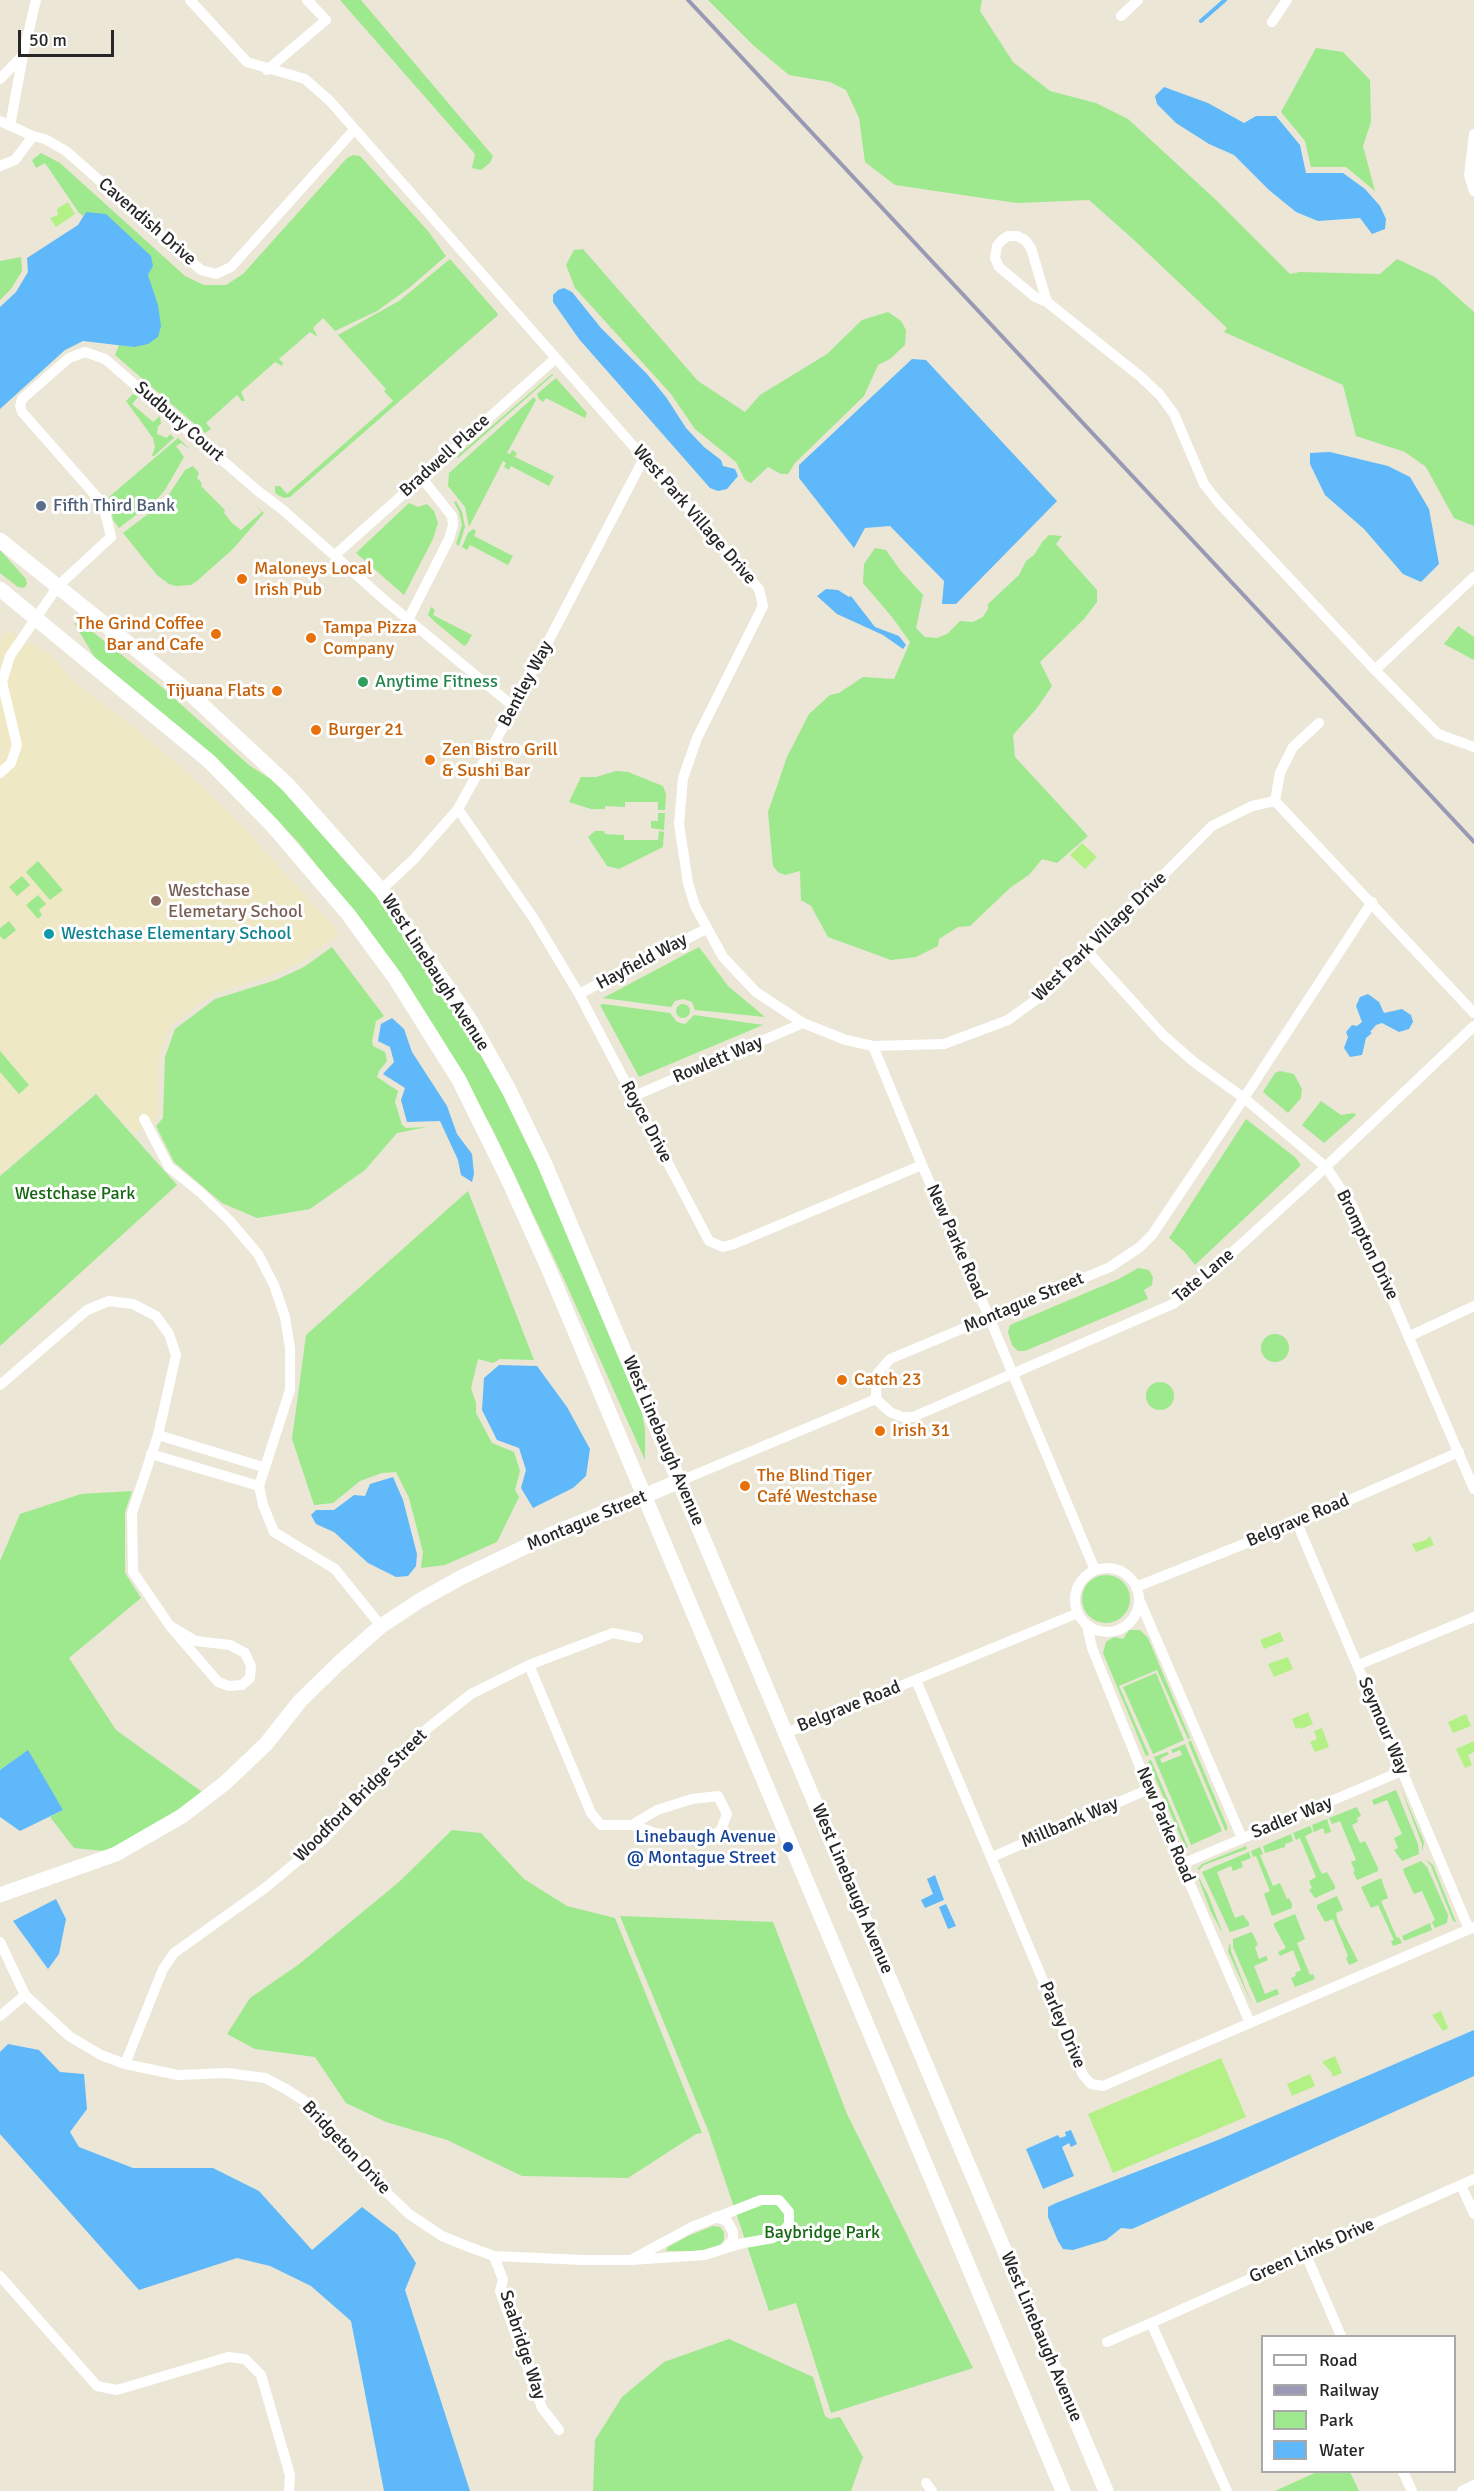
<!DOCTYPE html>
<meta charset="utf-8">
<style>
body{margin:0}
#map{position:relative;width:1474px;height:2491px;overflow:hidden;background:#ebe6d6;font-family:Signika,sans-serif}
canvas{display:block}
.legend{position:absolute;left:1261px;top:2335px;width:195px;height:138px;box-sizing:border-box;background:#fff;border:2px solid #a9a9a9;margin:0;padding:8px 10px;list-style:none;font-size:18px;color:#272727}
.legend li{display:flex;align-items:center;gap:12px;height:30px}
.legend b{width:30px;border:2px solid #a9a9a9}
.scale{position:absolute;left:18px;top:30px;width:96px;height:27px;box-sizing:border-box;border:3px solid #272727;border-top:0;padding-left:8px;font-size:18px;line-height:21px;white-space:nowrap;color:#272727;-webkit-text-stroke:4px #fff;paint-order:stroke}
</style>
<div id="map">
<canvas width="1474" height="2491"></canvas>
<ul class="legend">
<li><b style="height:8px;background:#fff"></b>Road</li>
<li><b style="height:8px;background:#9a99b4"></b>Railway</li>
<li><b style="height:16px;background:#9ee88d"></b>Park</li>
<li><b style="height:16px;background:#5eb8f9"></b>Water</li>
</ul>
<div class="scale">50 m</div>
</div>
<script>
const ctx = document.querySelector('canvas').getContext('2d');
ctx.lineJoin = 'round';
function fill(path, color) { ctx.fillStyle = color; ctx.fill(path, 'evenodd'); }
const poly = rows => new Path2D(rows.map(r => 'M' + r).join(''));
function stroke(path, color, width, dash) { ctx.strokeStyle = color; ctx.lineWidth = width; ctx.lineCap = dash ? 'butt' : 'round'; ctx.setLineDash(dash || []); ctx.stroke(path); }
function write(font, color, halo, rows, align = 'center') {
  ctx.font = font + ' Signika,sans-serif'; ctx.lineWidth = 6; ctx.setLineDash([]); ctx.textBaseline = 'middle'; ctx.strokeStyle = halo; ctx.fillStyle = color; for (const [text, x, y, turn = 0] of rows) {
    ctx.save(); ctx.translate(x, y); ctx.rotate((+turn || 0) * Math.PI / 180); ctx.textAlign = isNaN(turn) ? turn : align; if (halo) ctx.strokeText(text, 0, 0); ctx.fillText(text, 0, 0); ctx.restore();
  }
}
fill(poly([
 [6,630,49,654,79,686,139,731,190,775,239,823,340,933,302,962,274,974,213,994,171,1025,159,1056,157,1119,134,1133,96,1091,0,1174,0,644]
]), '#efe8c4');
fill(poly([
 [340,0,361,0,493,156,490,163,481,170,472,168,475,154],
 [708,0,982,0,980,11,1013,62,1050,91,1096,103,1128,119,1216,200,1290,274,1300,272,1380,274,1397,259,1435,277,1474,312,1474,526,1454,518,1426,467,1405,452,1356,436,1343,385,1224,332,1227,328,1134,240,1089,200,1017,203,895,185,865,162,859,118,846,90,830,82,789,75,753,45],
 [1316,48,1343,52,1370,80,1371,122,1363,146,1375,191,1346,167,1311,167,1305,141,1281,112],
 [41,153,60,163,185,276,204,285,226,285,243,274,347,158,353,155,360,156,428,231,446,256,409,288,377,311,335,331,323,318,313,328,318,337,310,332,279,359,283,363,282,366,275,362,241,392,245,401,242,401,237,395,206,423,211,429,205,433,115,355,119,345,134,347,152,289,148,275,153,266,86,212,83,216,79,213,45,163,36,168,32,160],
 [583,249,698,381,745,412,760,395,827,354,862,320,888,312,901,321,906,330,905,345,890,359,878,365,864,396,795,463,788,474,781,474,768,467,751,483,745,480,736,462,695,429,671,394,575,288,566,265,574,250],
 [21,257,22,271,11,289,0,300,0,261],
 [450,259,498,314,497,316,290,497,284,498,278,495,275,493,275,486,280,486,287,494,393,401,384,391,386,389,338,335,399,301],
 [552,374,553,375,458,458,457,456],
 [556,378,587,413,585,418,546,398,543,402,539,399,537,394],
 [133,394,139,396,132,404,153,422,160,416,161,424,158,426,157,434,167,438,170,434,174,438,154,456,152,456,155,447,153,438,126,401],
 [534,397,536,400,507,453,510,454,512,450,517,453,515,457,554,476,549,486,511,466,509,470,504,467,506,463,503,461,469,527,465,507,448,486,449,473],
 [178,438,190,449,181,443,176,446,184,457,165,490,158,498,119,528,113,520,109,497],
 [193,466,199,473,197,478,202,483,201,486,225,510,224,513,232,523,241,530,262,512,255,505,264,513,233,549,197,581,191,585,176,586,169,584,157,575,123,533,164,502,185,470],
 [456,501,462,512,465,527,459,546,456,544,462,525,459,512,454,502],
 [409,503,418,507,427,504,434,511,438,523,433,539,404,595,356,553],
 [473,529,476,531,474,536,513,556,508,565,470,545,467,550,462,547,468,533],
 [1049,535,1062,536,1056,544,1097,590,1097,602,1084,619,1040,662,1052,686,1037,708,1013,735,1015,757,1088,836,1057,863,1042,859,1030,874,1010,888,970,926,958,927,939,939,938,946,916,957,891,960,828,937,811,906,801,900,800,871,785,875,778,872,773,866,768,812,787,757,809,714,830,695,839,693,863,677,894,679,910,642,892,617,863,583,864,564,875,548,886,550,900,570,923,595,916,628,925,637,937,638,947,634,960,621,973,622,983,617,988,609,988,604,1019,575,1026,561,1034,555,1043,541],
 [0,550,26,579,27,584,24,588,18,587,0,573],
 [431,607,435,610,433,615,472,635,467,644,464,646,435,622,428,615],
 [74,623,84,625,157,683,250,766,277,783,371,888,450,1001,514,1113,539,1168,627,1374,642,1413,645,1429,645,1460,564,1279,493,1130,439,1034,410,989,364,924,298,842,255,797,195,740,95,658],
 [1458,626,1474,637,1474,660,1444,644],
 [616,771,628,772,663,786,666,794,665,810,658,810,658,802,625,802,625,807,605,806,605,809,591,809,569,802,581,777,596,777],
 [658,813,665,813,664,830,651,828,651,821,658,821],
 [595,831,604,831,605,834,624,835,624,840,658,840,659,831,664,832,663,847,619,869,607,866,588,837],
 [38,861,63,890,50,900,26,872],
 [22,876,30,885,17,896,9,887],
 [38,895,46,904,39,910,42,915,38,919,26,905],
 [9,921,16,930,4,940,0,936,0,928],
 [332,947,384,1016,376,1021,372,1041,373,1046,385,1052,387,1061,379,1071,377,1077,398,1091,395,1102,402,1125,406,1128,427,1127,397,1133,365,1170,310,1209,257,1218,222,1203,174,1162,156,1126,163,1118,165,1057,175,1029,215,999,276,980,304,967],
 [699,947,728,986,765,1017,695,1010,692,1002,683,999,675,1001,671,1007,603,998],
 [603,1004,670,1013,677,1022,685,1024,694,1015,763,1025,639,1077,600,1005],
 '676 1011a7 7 0 1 1 14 0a7 7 0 1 1-14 0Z',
 [0,1051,29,1085,19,1094,0,1072],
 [1280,1071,1294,1074,1302,1089,1301,1098,1288,1113,1263,1092,1275,1073],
 [96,1094,177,1185,0,1346,0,1176],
 [1321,1101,1341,1115,1354,1113,1356,1115,1324,1143,1302,1125],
 [1246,1119,1296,1158,1300,1164,1300,1166,1195,1265,1184,1251,1169,1238],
 [468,1191,534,1360,500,1359,493,1363,478,1359,471,1388,476,1403,476,1413,492,1443,514,1452,520,1471,515,1490,519,1497,497,1542,445,1565,421,1568,423,1552,409,1498,396,1472,382,1473,360,1481,333,1503,314,1505,292,1439,306,1335],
 [1138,1268,1149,1270,1153,1277,1152,1285,1144,1290,1148,1299,1025,1351,1018,1351,1012,1345,1008,1332,1010,1325,1119,1279],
 '1261 1348a14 14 0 1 1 28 0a14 14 0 1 1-28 0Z',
 '1146 1396a14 14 0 1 1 28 0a14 14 0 1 1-28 0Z',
 [132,1491,125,1512,125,1573,141,1598,69,1658,116,1730,202,1792,178,1810,114,1848,104,1851,74,1848,50,1817,63,1810,27,1751,0,1770,0,1561,20,1514,81,1494],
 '1082 1599a24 24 0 1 1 48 0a24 24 0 1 1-48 0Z',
 [1129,1630,1140,1630,1148,1638,1190,1738,1188,1739,1157,1670,1119,1686,1149,1755,1146,1756,1103,1653,1106,1642,1114,1637,1123,1639],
 [1156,1673,1184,1740,1153,1754,1123,1687],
 [1191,1741,1227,1826,1227,1831,1225,1830,1188,1742],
 [1185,1744,1222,1831,1191,1845,1154,1757,1167,1752,1169,1754,1160,1759,1162,1763,1182,1755,1180,1750,1173,1753,1171,1750],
 [1151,1760,1188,1847,1186,1849,1148,1761],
 [1400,1786,1424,1842,1422,1852,1422,1844],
 [1396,1790,1418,1844,1419,1854,1402,1861,1394,1850,1398,1848,1394,1838,1402,1834,1387,1800,1374,1805,1372,1800],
 [1357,1807,1361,1816,1357,1818,1358,1822,1352,1825,1360,1843,1365,1841,1378,1868,1378,1871,1357,1880,1353,1872,1355,1871,1351,1862,1356,1860,1340,1821,1332,1824,1329,1818],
 [1327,1819,1331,1832,1325,1834,1323,1828,1314,1832,1312,1825],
 [1310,1826,1313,1832,1305,1836,1318,1866,1322,1874,1327,1872,1335,1886,1335,1889,1315,1898,1309,1890,1312,1888,1309,1881,1316,1877,1300,1838,1296,1840,1293,1833],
 [452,1830,481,1833,524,1879,567,1906,615,1918,702,2133,696,2134,628,2178,522,2176,447,2140,386,2122,346,2103,315,2057,255,2049,227,2034,250,1998,298,1965,399,1882],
 [1291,1834,1293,1841,1285,1844,1285,1847,1265,1853,1263,1846],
 [1246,1846,1247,1849,1204,1865,1199,1870,1197,1869,1202,1864],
 [1260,1847,1263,1854,1260,1855,1273,1886,1280,1883,1287,1899,1289,1898,1292,1904,1292,1908,1272,1916,1264,1894,1270,1891,1256,1856,1253,1857,1251,1851],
 [1249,1852,1251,1858,1241,1862,1243,1867,1233,1871,1231,1866,1217,1872,1235,1918,1243,1915,1249,1923,1249,1926,1230,1932,1202,1872],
 [1425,1859,1433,1865,1456,1922,1453,1921,1431,1866],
 [1421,1861,1427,1867,1448,1915,1447,1923,1435,1928,1432,1922,1435,1920,1422,1891,1414,1894,1404,1873,1403,1869],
 [1196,1872,1208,1895,1223,1934,1211,1912],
 [1381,1878,1388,1898,1381,1901,1397,1938,1399,1937,1402,1943,1393,1946,1391,1941,1394,1940,1378,1905,1371,1908,1361,1887],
 [1337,1896,1343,1910,1336,1913,1338,1922,1358,1961,1349,1965,1346,1958,1348,1956,1333,1919,1325,1922,1317,1908,1317,1905],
 [1295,1914,1305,1939,1297,1943,1310,1975,1313,1974,1315,1979,1295,1987,1291,1978,1296,1976,1295,1973,1301,1970,1293,1950,1280,1956,1278,1952,1286,1948,1274,1926,1274,1923],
 [620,1916,773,1922,847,2114,973,2368,831,2413,796,2303,769,2311,708,2130],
 [1430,1923,1432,1930,1404,1941,1402,1936],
 [1252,1932,1258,1945,1255,1947,1259,1959,1266,1956,1268,1960,1254,1966,1265,1994,1277,1989,1279,1994,1257,2003,1233,1947,1233,1939],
 [1230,1942,1231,1951,1253,2007,1228,1951],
 [713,2226,720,2227,724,2232,724,2240,720,2245,699,2251,666,2251,668,2247,688,2236],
 [729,2339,813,2377,825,2416,830,2419,840,2417,863,2457,851,2491,593,2491,595,2440,622,2397,664,2362],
 [1317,2472,1350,2472,1359,2491,1275,2491]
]), '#9ee88d');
fill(poly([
 [68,202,75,214,56,227,50,218,58,215,57,209],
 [1082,843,1097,857,1085,869,1070,855],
 [1430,1536,1434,1545,1416,1552,1412,1544,1426,1540],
 [1280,1632,1284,1641,1264,1649,1260,1640],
 [1288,1657,1293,1669,1274,1677,1268,1664],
 [1308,1712,1313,1724,1301,1729,1300,1727,1296,1729,1292,1719],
 [1466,1714,1471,1726,1453,1733,1448,1722],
 [1322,1728,1329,1747,1315,1752,1310,1742,1317,1739,1314,1731],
 [1474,1741,1474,1752,1468,1755,1472,1765,1465,1768,1456,1749],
 [1441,2011,1448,2028,1443,2031,1432,2015],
 [1335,2056,1342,2073,1332,2077,1332,2073,1322,2062],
 [1221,2058,1246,2117,1113,2173,1088,2114],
 [1310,2074,1315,2086,1292,2096,1287,2084]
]), '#b3f187');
fill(poly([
 [1164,87,1208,103,1244,123,1256,116,1276,116,1300,145,1306,173,1343,173,1365,189,1380,206,1386,219,1385,229,1372,234,1360,218,1318,221,1296,212,1269,190,1234,155,1209,144,1176,123,1157,104,1155,96],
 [86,212,106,214,151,256,153,266,148,275,158,305,161,326,158,337,148,344,134,347,83,341,65,350,0,409,0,307,16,292,28,272,27,258,78,225],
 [564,288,572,292,601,328,647,374,666,397,686,428,704,447,721,460,723,466,735,469,738,476,727,489,718,491,710,488,579,339,553,302,553,295,558,290],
 [912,359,926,360,1057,501,956,604,942,604,944,581,890,526,865,528,854,548,799,478,799,465],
 [1330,452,1388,466,1410,477,1429,509,1439,564,1421,582,1403,574,1364,529,1325,495,1310,464,1310,453],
 [826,589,838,590,849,597,851,596,875,627,899,636,906,645,903,649,883,635,837,614,817,596],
 [1368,994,1379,1002,1384,1013,1402,1009,1411,1015,1413,1022,1409,1029,1399,1032,1382,1023,1376,1025,1370,1032,1372,1033,1366,1038,1362,1055,1350,1057,1344,1048,1348,1037,1346,1032,1352,1025,1357,1026,1362,1022,1356,1006,1360,997],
 [392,1018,404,1029,412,1052,447,1106,457,1134,472,1154,474,1174,472,1182,461,1175,458,1160,440,1121,407,1122,401,1100,405,1088,383,1074,394,1062,390,1047,378,1041,381,1024],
 [499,1365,537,1366,567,1407,590,1449,586,1476,573,1488,533,1508,521,1488,526,1470,519,1448,497,1440,482,1410,484,1378],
 [393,1477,403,1500,417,1554,416,1566,408,1576,396,1577,368,1563,334,1532,316,1524,311,1515,316,1510,334,1510,354,1495,365,1496,370,1484],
 [28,1750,63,1810,20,1831,0,1817,0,1770],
 [935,1875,944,1900,925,1908,921,1900,933,1894,927,1879],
 [56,1899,66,1919,59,1954,48,1969,13,1921],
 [946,1904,956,1926,948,1929,939,1907],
 [1474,2030,1474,2076,1132,2229,1121,2228,1106,2240,1073,2250,1063,2249,1058,2241,1048,2217,1048,2207,1056,2203,1218,2140],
 [8,2044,39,2050,60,2072,84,2074,87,2109,70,2132,79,2147,133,2168,213,2168,259,2191,312,2250,362,2207,397,2234,416,2263,405,2290,470,2491,384,2491,351,2321,311,2286,270,2266,237,2258,139,2290,0,2134,0,2052],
 [1071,2130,1077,2144,1071,2147,1069,2143,1062,2147,1074,2176,1043,2189,1026,2149,1058,2135,1060,2138,1066,2136,1065,2132]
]), '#5eb8f9');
stroke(poly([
 [1201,21,1225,0]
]), '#5eb8f9', 4);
stroke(poly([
 [190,0,247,62,305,79,330,101,759,589,763,606,697,738,683,778,679,824,688,883,695,906,723,957,756,992,803,1023,846,1040,873,1046,944,1044,1008,1020,1048,991,1212,826,1252,806,1275,801],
 [1121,16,1138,0],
 [1272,22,1287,0],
 [267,70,326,20,307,0],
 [0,79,23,55,36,0],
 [0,121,33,136,45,139,66,151,201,270,216,274,231,267,354,130],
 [10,126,23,55],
 [1474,134,1469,175,1474,191],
 [0,166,15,160,33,136],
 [1047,302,1031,248,1025,240,1017,236,1008,236,1002,240,997,246,995,258,999,267,1035,297,1047,302,1141,377,1160,395,1174,414,1204,484,1219,503,1375,670,1438,734,1474,747],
 [335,555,556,358],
 [409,618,449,539,453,525,452,516,421,477],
 [1375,670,1474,577],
 [0,773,11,763,17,745,2,682,10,656,58,586,111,537,103,504,22,412,20,406,22,399,69,358,85,352,105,359,258,491,283,510,388,603,514,707],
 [1275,801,1474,1013],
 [1275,801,1280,773,1293,747,1319,723],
 [458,809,534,919,579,994,709,1241,723,1247,734,1244,922,1165],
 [381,890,415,858,458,809,514,707,644,458],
 [1088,952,1163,1035,1194,1062,1244,1098,1326,1167,1352,1205,1474,1489],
 [579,994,706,929],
 [873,1046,922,1165,989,1317,1095,1570],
 [632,1097,803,1023],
 [144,1119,169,1167,200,1192,229,1220,258,1254,274,1285,285,1317,290,1348,290,1390,259,1486,263,1505,274,1532,335,1569,381,1626],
 [1410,1336,1474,1306],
 [0,1385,87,1310,109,1301,133,1304,156,1316,169,1334,176,1355,158,1435,132,1513,133,1572,170,1626,218,1682,229,1686,242,1685,250,1678,251,1666,245,1653,230,1645,196,1641,170,1626],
 [876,1399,890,1412,902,1417,913,1417,1173,1304,1199,1283,1316,1176,1474,1026],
 [876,1399,877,1374,890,1359,1110,1267,1140,1247,1152,1235,1244,1098,1372,902],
 [158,1435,263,1467],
 [151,1454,259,1486],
 [680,1481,876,1399],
 [1297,1523,1469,1929],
 '1075 1600a32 32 0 1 1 64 0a32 32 0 1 1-64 0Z',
 [1136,1587,1297,1523,1459,1452],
 [1139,1599,1242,1838],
 [1087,1625,1092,1648,1149,1789,1250,2023],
 [529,1665,591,1813,601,1825,632,1825,657,1810,692,1799,718,1796,727,1814,720,1832,696,1839,655,1833,632,1825],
 [1358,1665,1474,1617],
 [916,1680,1083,2075,1091,2084,1103,2086,1474,1927],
 [786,1733,1078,1613],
 [992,1857,1149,1789],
 [1182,1864,1402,1771],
 [0,1942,25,1995,69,2036,101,2055,125,2064,178,2075,227,2073,265,2078,286,2089,306,2102,380,2186,409,2214,442,2236,469,2247,494,2256,583,2260,631,2260,705,2255,739,2244,773,2238,785,2229,789,2224,789,2212,779,2200,761,2200,692,2227,631,2260],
 [0,2016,25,1995],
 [125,2064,163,1969,174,1953,265,1888,323,1840,428,1728,471,1694,529,1665,613,1633,638,1638],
 [1461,2185,1474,2214],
 [715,2217,727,2221,733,2232,733,2240,726,2247],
 [1306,2255,1341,2336],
 [494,2256,503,2280,500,2291,542,2408,559,2430],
 [0,2276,97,2386,117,2390,228,2357,245,2359,261,2375,290,2475,289,2491],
 [1107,2342,1151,2323],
 [1403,2472,1412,2491],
 [926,2483,932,2491],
 [1227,2491,1151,2323,1474,2179],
 [1462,2491,1474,2485]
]), '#fff', 10);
stroke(poly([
 [0,540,184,688,288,785,381,890,470,1020,509,1090,544,1162,1106,2491],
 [0,589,209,761,272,825,348,914,395,978,459,1080,507,1177,550,1272,1063,2491],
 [0,1895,116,1854,182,1816,225,1783,266,1744,300,1701,339,1663,381,1626,419,1601,460,1578,550,1535,680,1481]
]), '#fff', 15);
stroke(poly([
 [688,0,1474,842]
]), '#9a99b4', 4);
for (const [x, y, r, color] of [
 [41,506,6,"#5c6f8a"],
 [242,579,6,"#e8710a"],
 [216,634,6,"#e8710a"],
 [311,638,6,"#e8710a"],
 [363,682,6,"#2e9e5b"],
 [277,691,6,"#e8710a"],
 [316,730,6,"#e8710a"],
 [430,760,6,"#e8710a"],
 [156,901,6,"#8d6e63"],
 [49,934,6,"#0f9aa8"],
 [842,1380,6,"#e8710a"],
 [880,1431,6,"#e8710a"],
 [745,1486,6,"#e8710a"],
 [788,1847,6,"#1a4fb4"]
]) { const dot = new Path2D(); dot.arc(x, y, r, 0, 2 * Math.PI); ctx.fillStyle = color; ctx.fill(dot); stroke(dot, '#fff', 2); }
write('18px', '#272727', '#fff', [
 ["Cavendish Drive",147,222,41],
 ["Sudbury Court",179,422,41],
 ["Bradwell Place",445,456,-42],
 ["West Park Village Drive",694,515,49],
 ["Bentley Way",526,684,-62],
 ["West Park Village Drive",1100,937,-44],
 ["Hayfield Way",642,962,-28],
 ["West Linebaugh Avenue",435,973,57],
 ["Rowlett Way",718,1060,-23],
 ["Royce Drive",646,1122,62],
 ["New Parke Road",956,1242,66],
 ["Brompton Drive",1367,1245,64],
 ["Tate Lane",1204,1276,-40],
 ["Montague Street",1024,1303,-23],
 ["West Linebaugh Avenue",663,1441,67],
 ["Montague Street",587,1521,-23],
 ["Belgrave Road",1298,1521,-23],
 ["Belgrave Road",849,1707,-22],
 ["Seymour Way",1383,1726,67],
 ["Woodford Bridge Street",361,1796,-45],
 ["Sadler Way",1292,1818,-22],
 ["Millbank Way",1070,1823,-23],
 ["New Parke Road",1165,1825,67],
 ["West Linebaugh Avenue",852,1889,67],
 ["Parley Drive",1062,2025,67],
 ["Bridgeton Drive",346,2148,47],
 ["Green Links Drive",1312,2251,-24],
 ["West Linebaugh Avenue",1041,2337,67],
 ["Seabridge Way",522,2345,72]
]);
write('18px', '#4e5e75', '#fff', [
 ["Fifth Third Bank",53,506]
], 'left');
write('18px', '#c56008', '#fff', [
 ["Maloneys Local",254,569],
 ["Irish Pub",254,590],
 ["The Grind Coffee",204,624,"right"],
 ["Bar and Cafe",204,645,"right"],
 ["Tampa Pizza",323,628],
 ["Company",323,649],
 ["Tijuana Flats",265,691,"right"],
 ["Burger 21",328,730],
 ["Zen Bistro Grill",442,750],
 ["& Sushi Bar",442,771],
 ["Catch 23",854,1380],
 ["Irish 31",892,1431],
 ["The Blind Tiger",757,1476],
 ["Café Westchase",757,1497]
], 'left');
write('18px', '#27864d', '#fff', [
 ["Anytime Fitness",375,682]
], 'left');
write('18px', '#785e54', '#fff', [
 ["Westchase",168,891],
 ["Elemetary School",168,912]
], 'left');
write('18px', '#0d838f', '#fff', [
 ["Westchase Elementary School",61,934]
], 'left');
write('18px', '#176813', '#fff', [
 ["Westchase Park",75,1194],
 ["Baybridge Park",822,2233]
]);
write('18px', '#164399', '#fff', [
 ["Linebaugh Avenue",776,1837],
 ["@ Montague Street",776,1858]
], 'right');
</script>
